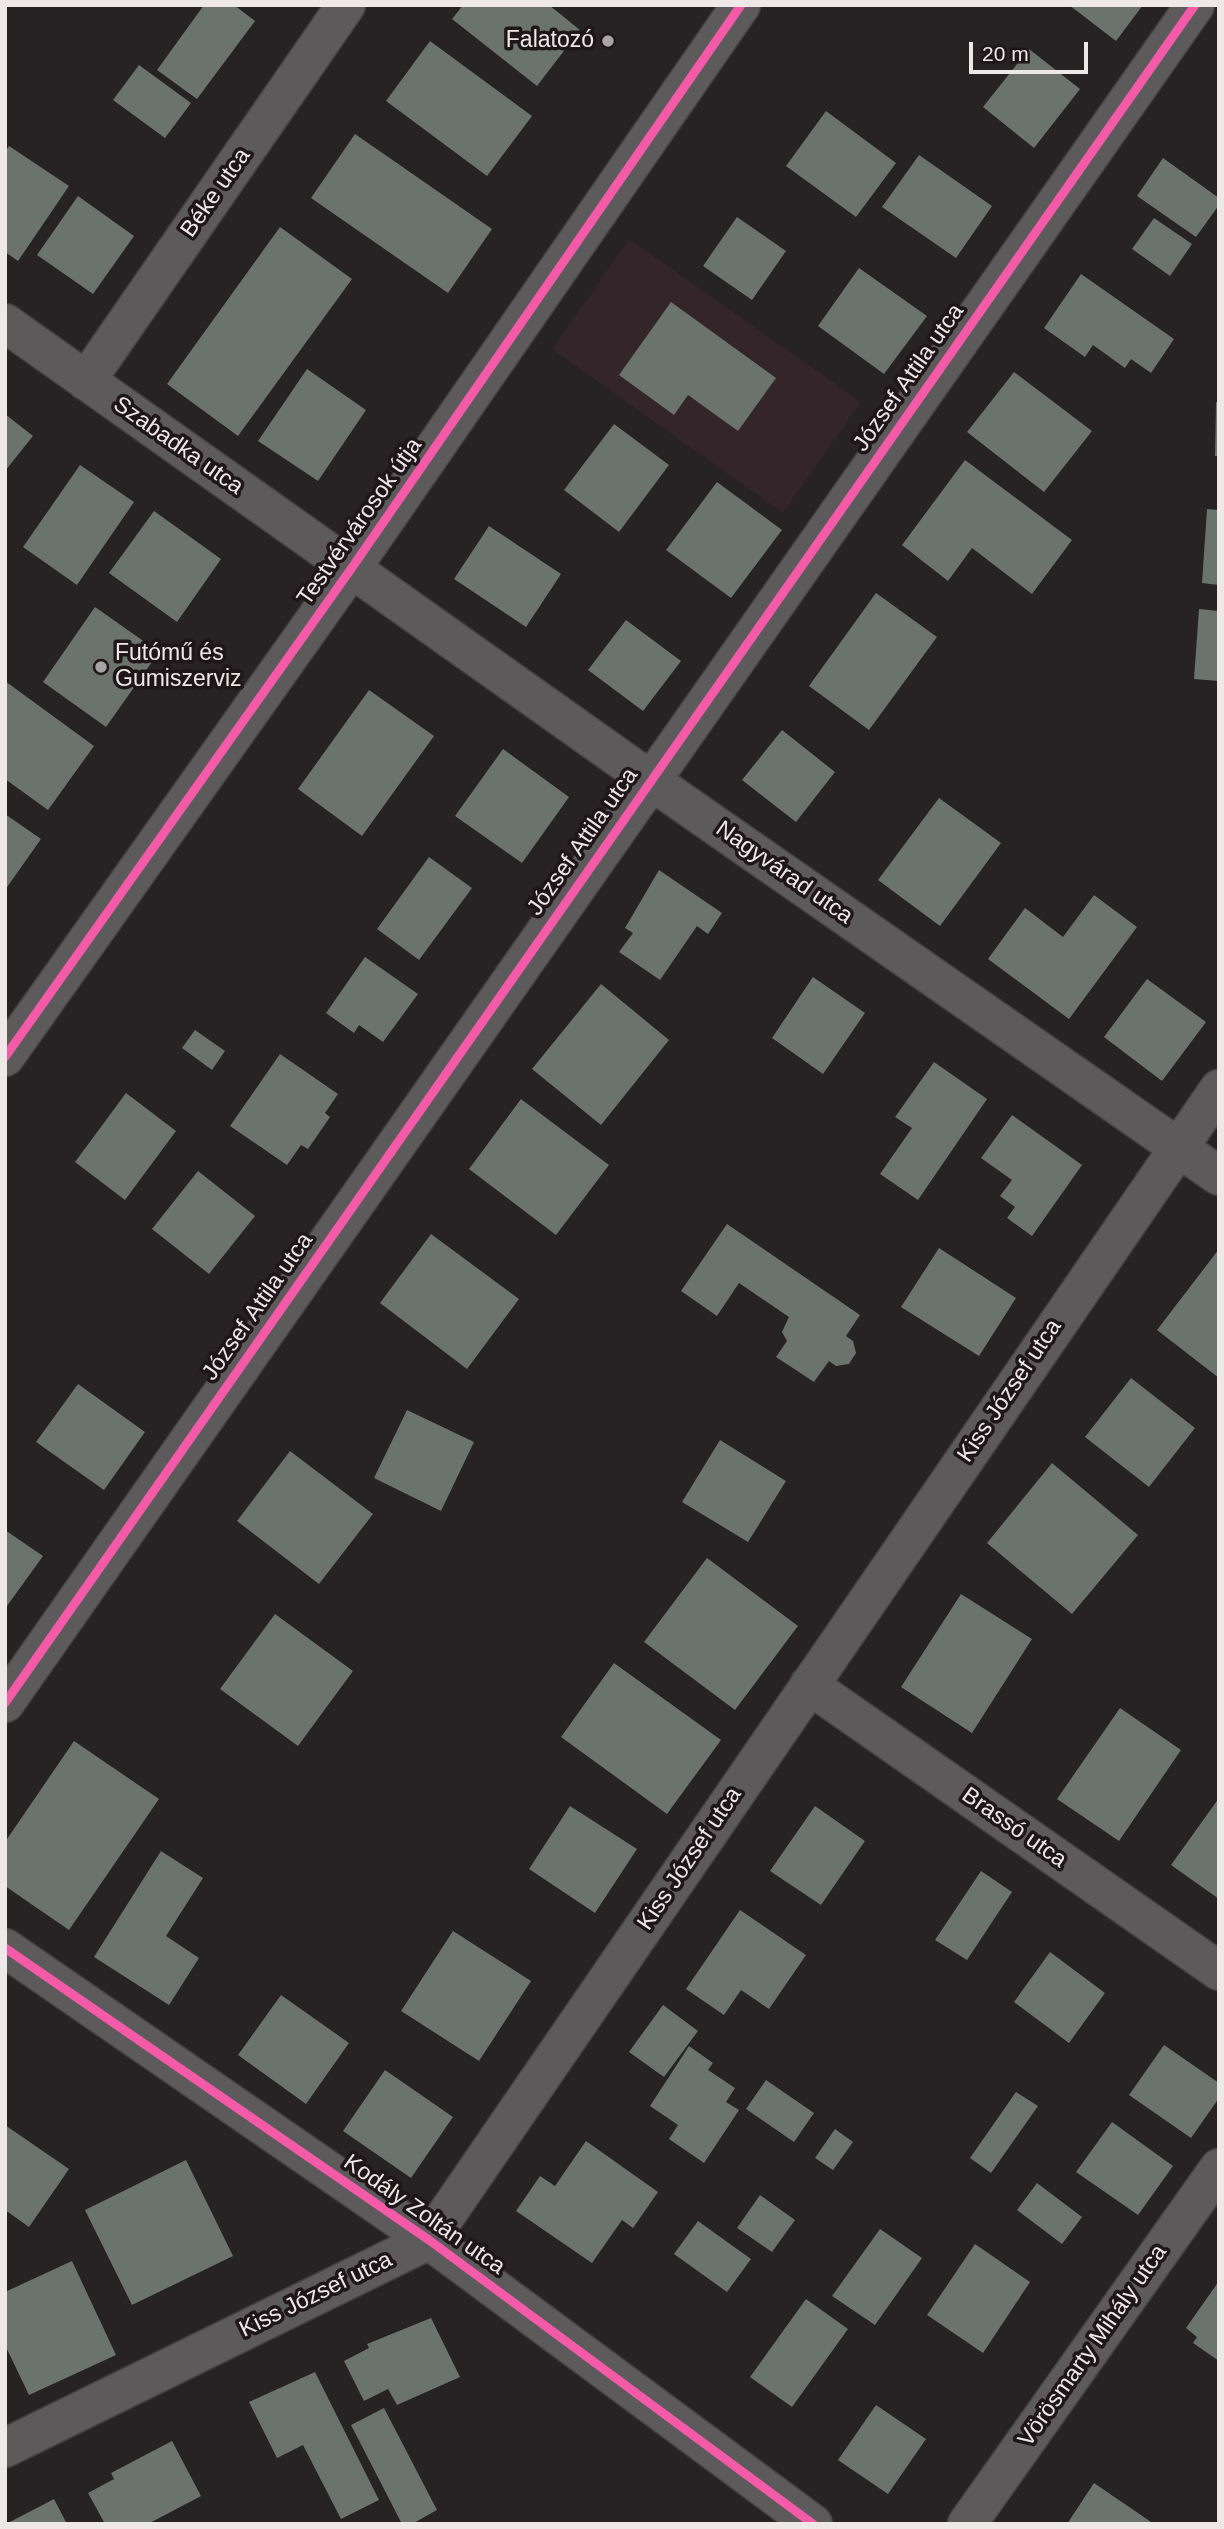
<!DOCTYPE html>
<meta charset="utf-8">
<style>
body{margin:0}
#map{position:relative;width:1224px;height:2529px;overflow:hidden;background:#272223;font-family:Arial,sans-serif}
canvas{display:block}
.frame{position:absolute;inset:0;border:7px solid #eee8e9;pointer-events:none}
.scale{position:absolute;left:969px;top:42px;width:119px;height:32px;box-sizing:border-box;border:4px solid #eee8e9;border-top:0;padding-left:9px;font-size:21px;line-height:24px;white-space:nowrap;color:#eee8e9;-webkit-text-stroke:5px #1f1619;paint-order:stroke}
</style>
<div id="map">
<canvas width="1224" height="2529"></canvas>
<div class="frame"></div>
<div class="scale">20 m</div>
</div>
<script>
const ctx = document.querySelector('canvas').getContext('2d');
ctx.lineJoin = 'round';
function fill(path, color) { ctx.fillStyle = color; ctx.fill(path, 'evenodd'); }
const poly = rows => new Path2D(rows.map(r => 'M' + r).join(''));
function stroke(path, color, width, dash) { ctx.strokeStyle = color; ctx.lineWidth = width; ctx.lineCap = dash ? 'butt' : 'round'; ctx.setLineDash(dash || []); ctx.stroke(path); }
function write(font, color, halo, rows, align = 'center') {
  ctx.font = font + ' Arial,sans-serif'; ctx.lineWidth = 7; ctx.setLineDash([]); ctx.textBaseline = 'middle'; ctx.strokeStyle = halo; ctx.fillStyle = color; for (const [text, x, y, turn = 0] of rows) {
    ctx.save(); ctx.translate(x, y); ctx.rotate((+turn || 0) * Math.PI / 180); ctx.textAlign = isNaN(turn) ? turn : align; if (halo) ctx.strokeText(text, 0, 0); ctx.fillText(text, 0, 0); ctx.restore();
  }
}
fill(poly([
 [629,239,861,402,783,513,552,349]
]), '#332529');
fill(poly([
 [204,5,234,5,255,21,197,99,157,70],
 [463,5,549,5,580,30,537,86,452,19],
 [1069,5,1143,5,1116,41],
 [430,41,532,116,487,176,386,101],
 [1029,49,1080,89,1034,148,983,107],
 [139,65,191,103,165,138,113,100],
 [826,111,896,163,856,217,786,166],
 [355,134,492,229,448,293,311,198],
 [9,146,69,186,18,261,5,252,5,152],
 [919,155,992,206,956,258,882,207],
 [1163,158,1219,198,1219,205,1196,237,1137,196],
 [78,196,134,236,93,294,37,255],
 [737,217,786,251,752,300,703,266],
 [1154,218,1192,244,1170,276,1132,249],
 [280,227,352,279,238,436,167,384],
 [859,268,927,316,884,374,818,326],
 [1081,274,1174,339,1151,373,1131,359,1125,368,1093,345,1085,357,1044,328],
 [671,302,776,378,738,431,688,395,674,415,619,375],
 [307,369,366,410,318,481,258,441],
 [1014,372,1092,431,1044,492,967,432],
 [1216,402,1219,402,1219,456,1215,456],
 [5,414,33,436,5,471],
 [614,424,669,465,619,532,564,490],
 [965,460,1072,540,1032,594,972,548,948,581,902,545],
 [80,465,134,502,77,585,23,547],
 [717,482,782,530,731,598,666,550],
 [1207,509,1219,510,1219,585,1202,583],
 [154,511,221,559,177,622,109,573],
 [489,526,561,574,526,627,454,579],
 [876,593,937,637,869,730,809,686],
 [95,607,159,652,106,727,43,682],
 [1199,609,1219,611,1219,681,1194,679],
 [626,620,681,661,643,711,588,670],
 [5,681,94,746,48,810,5,779],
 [369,690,434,736,362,836,298,789],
 [782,730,835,772,796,822,742,780],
 [503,749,569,797,522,863,455,816],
 [939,798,1001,843,940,926,878,880],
 [5,814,41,839,5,890],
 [429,857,472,888,419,960,377,929],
 [659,870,722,913,708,934,697,926,660,980,619,952,633,933,625,928],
 [1094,895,1137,927,1069,1019,988,959,1025,908,1063,937],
 [365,957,418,994,383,1042,359,1025,354,1033,326,1013],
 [813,977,865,1013,823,1074,772,1038],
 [1147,979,1206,1022,1162,1081,1104,1037],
 [601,984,669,1040,601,1125,532,1069],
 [195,1030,225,1051,212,1070,182,1048],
 [280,1054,338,1094,325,1113,330,1117,308,1149,301,1145,287,1165,230,1126],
 [934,1062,987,1099,918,1200,880,1174,912,1128,895,1117],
 [126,1093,176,1131,125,1200,75,1162],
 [521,1099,609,1165,556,1235,469,1169],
 [1012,1115,1082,1165,1032,1236,1007,1218,1015,1207,1000,1196,1012,1180,981,1158],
 [198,1171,255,1216,209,1274,152,1229],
 [727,1224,860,1315,846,1336,853,1341,856,1353,849,1364,836,1366,829,1361,814,1382,776,1357,787,1341,782,1332,789,1317,739,1283,717,1316,681,1291],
 [431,1234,519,1299,467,1369,380,1303],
 [939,1248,1016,1298,979,1356,901,1307],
 [1219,1249,1219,1378,1157,1330],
 [1131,1378,1195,1428,1149,1487,1085,1437],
 [78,1384,145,1432,104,1490,36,1442],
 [407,1410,474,1442,441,1511,374,1478],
 [720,1440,786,1481,748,1542,682,1502],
 [290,1451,373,1514,319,1584,237,1521],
 [1052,1463,1138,1535,1072,1614,987,1543],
 [5,1530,43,1556,7,1606,5,1605],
 [707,1558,798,1626,735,1710,644,1642],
 [961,1594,1032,1639,972,1733,901,1687],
 [275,1614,353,1671,298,1746,220,1689],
 [614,1663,721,1740,667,1814,561,1737],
 [1120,1708,1181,1750,1119,1841,1057,1799],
 [74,1741,159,1799,69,1930,5,1886,5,1842],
 [1219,1798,1219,1899,1171,1865],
 [570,1806,637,1849,595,1913,529,1869],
 [815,1806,865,1841,821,1905,770,1871],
 [161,1851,203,1878,166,1936,199,1958,169,2005,94,1957],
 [981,1871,1012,1892,967,1960,935,1940],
 [740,1910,806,1955,769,2009,741,1990,724,2015,686,1989],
 [453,1931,531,1981,479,2061,401,2011],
 [1050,1952,1105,1993,1069,2043,1014,2002],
 [281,1995,349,2043,306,2104,238,2055],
 [663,2005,698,2031,664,2077,629,2052],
 [1164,2045,1219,2083,1219,2098,1191,2138,1129,2095],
 [689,2046,713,2063,708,2070,735,2088,726,2102,739,2110,704,2163,669,2139,678,2125,650,2106],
 [385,2070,453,2117,411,2178,343,2131],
 [766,2080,814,2113,794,2142,746,2109],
 [1016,2092,1038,2106,991,2173,970,2158],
 [1112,2122,1173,2166,1138,2215,1076,2172],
 [5,2125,69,2169,29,2227,5,2210],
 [835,2129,853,2142,833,2170,815,2158],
 [586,2141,658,2192,633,2228,622,2220,592,2263,516,2211,540,2176,555,2186],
 [186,2160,233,2256,132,2305,85,2210],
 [1037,2183,1082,2217,1062,2244,1017,2210],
 [760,2195,795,2220,772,2252,737,2228],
 [698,2221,751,2259,727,2292,674,2254],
 [880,2229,922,2258,875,2325,832,2296],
 [975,2244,1030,2282,983,2353,927,2315],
 [72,2261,116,2355,29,2395,5,2345,5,2292],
 [1219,2281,1219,2361,1193,2343,1197,2337,1186,2328],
 [806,2299,848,2329,792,2407,750,2377],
 [431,2318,460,2377,397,2405,388,2389,364,2401,344,2361,369,2348,367,2344],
 [315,2372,379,2500,341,2519,303,2445,277,2458,249,2402],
 [876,2405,926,2439,888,2494,838,2460],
 [384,2408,437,2510,412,2524,402,2524,351,2425],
 [172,2441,201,2496,148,2524,105,2524,88,2493,114,2479,111,2473],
 [1094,2483,1154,2524,1067,2524],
 [54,2499,67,2524,6,2524]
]), '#6b736f');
const minor = poly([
 [5,323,650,780,1219,1176],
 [86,381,346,5],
 [809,1685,1219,1971],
 [5,1703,1195,5],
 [5,1948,429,2240,813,2524],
 [5,2448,429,2240,1219,1089],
 [967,2524,1219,2168]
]);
const tertiary = poly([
 [5,1057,351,569,741,5]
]);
stroke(minor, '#444041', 41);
stroke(tertiary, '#444041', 41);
stroke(minor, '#5d5a5b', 38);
stroke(tertiary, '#5d5a5b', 38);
stroke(poly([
 [5,1057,351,569,741,5],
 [5,1703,1195,5],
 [5,1948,429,2240,813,2524]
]), '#f35aa7', 9);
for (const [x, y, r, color] of [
 [608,41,7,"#a8a3a4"],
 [101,667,7,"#a8a3a4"]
]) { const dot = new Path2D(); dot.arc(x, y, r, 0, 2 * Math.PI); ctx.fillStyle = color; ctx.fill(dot); stroke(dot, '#1f1619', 2.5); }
write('23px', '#eee8e9', '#1f1619', [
 ["Falatozó",594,41],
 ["Futómű és",115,654,"left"],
 ["Gumiszerviz",115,680,"left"]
], 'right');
write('23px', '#eee8e9', '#1f1619', [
 ["Béke utca",216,193,-55],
 ["József Attila utca",909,378,-55],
 ["Szabadka utca",178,446,35],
 ["Testvérvárosok útja",360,522,-55],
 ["József Attila utca",583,842,-55],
 ["Nagyvárad utca",784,873,35],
 ["József Attila utca",258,1307,-55],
 ["Kiss József utca",1010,1391,-56],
 ["Brassó utca",1014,1828,35],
 ["Kiss József utca",690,1859,-56],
 ["Kodály Zoltán utca",424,2215,35],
 ["Kiss József utca",316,2295,-26],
 ["Vörösmarty Mihály utca",1093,2346,-55]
]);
</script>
